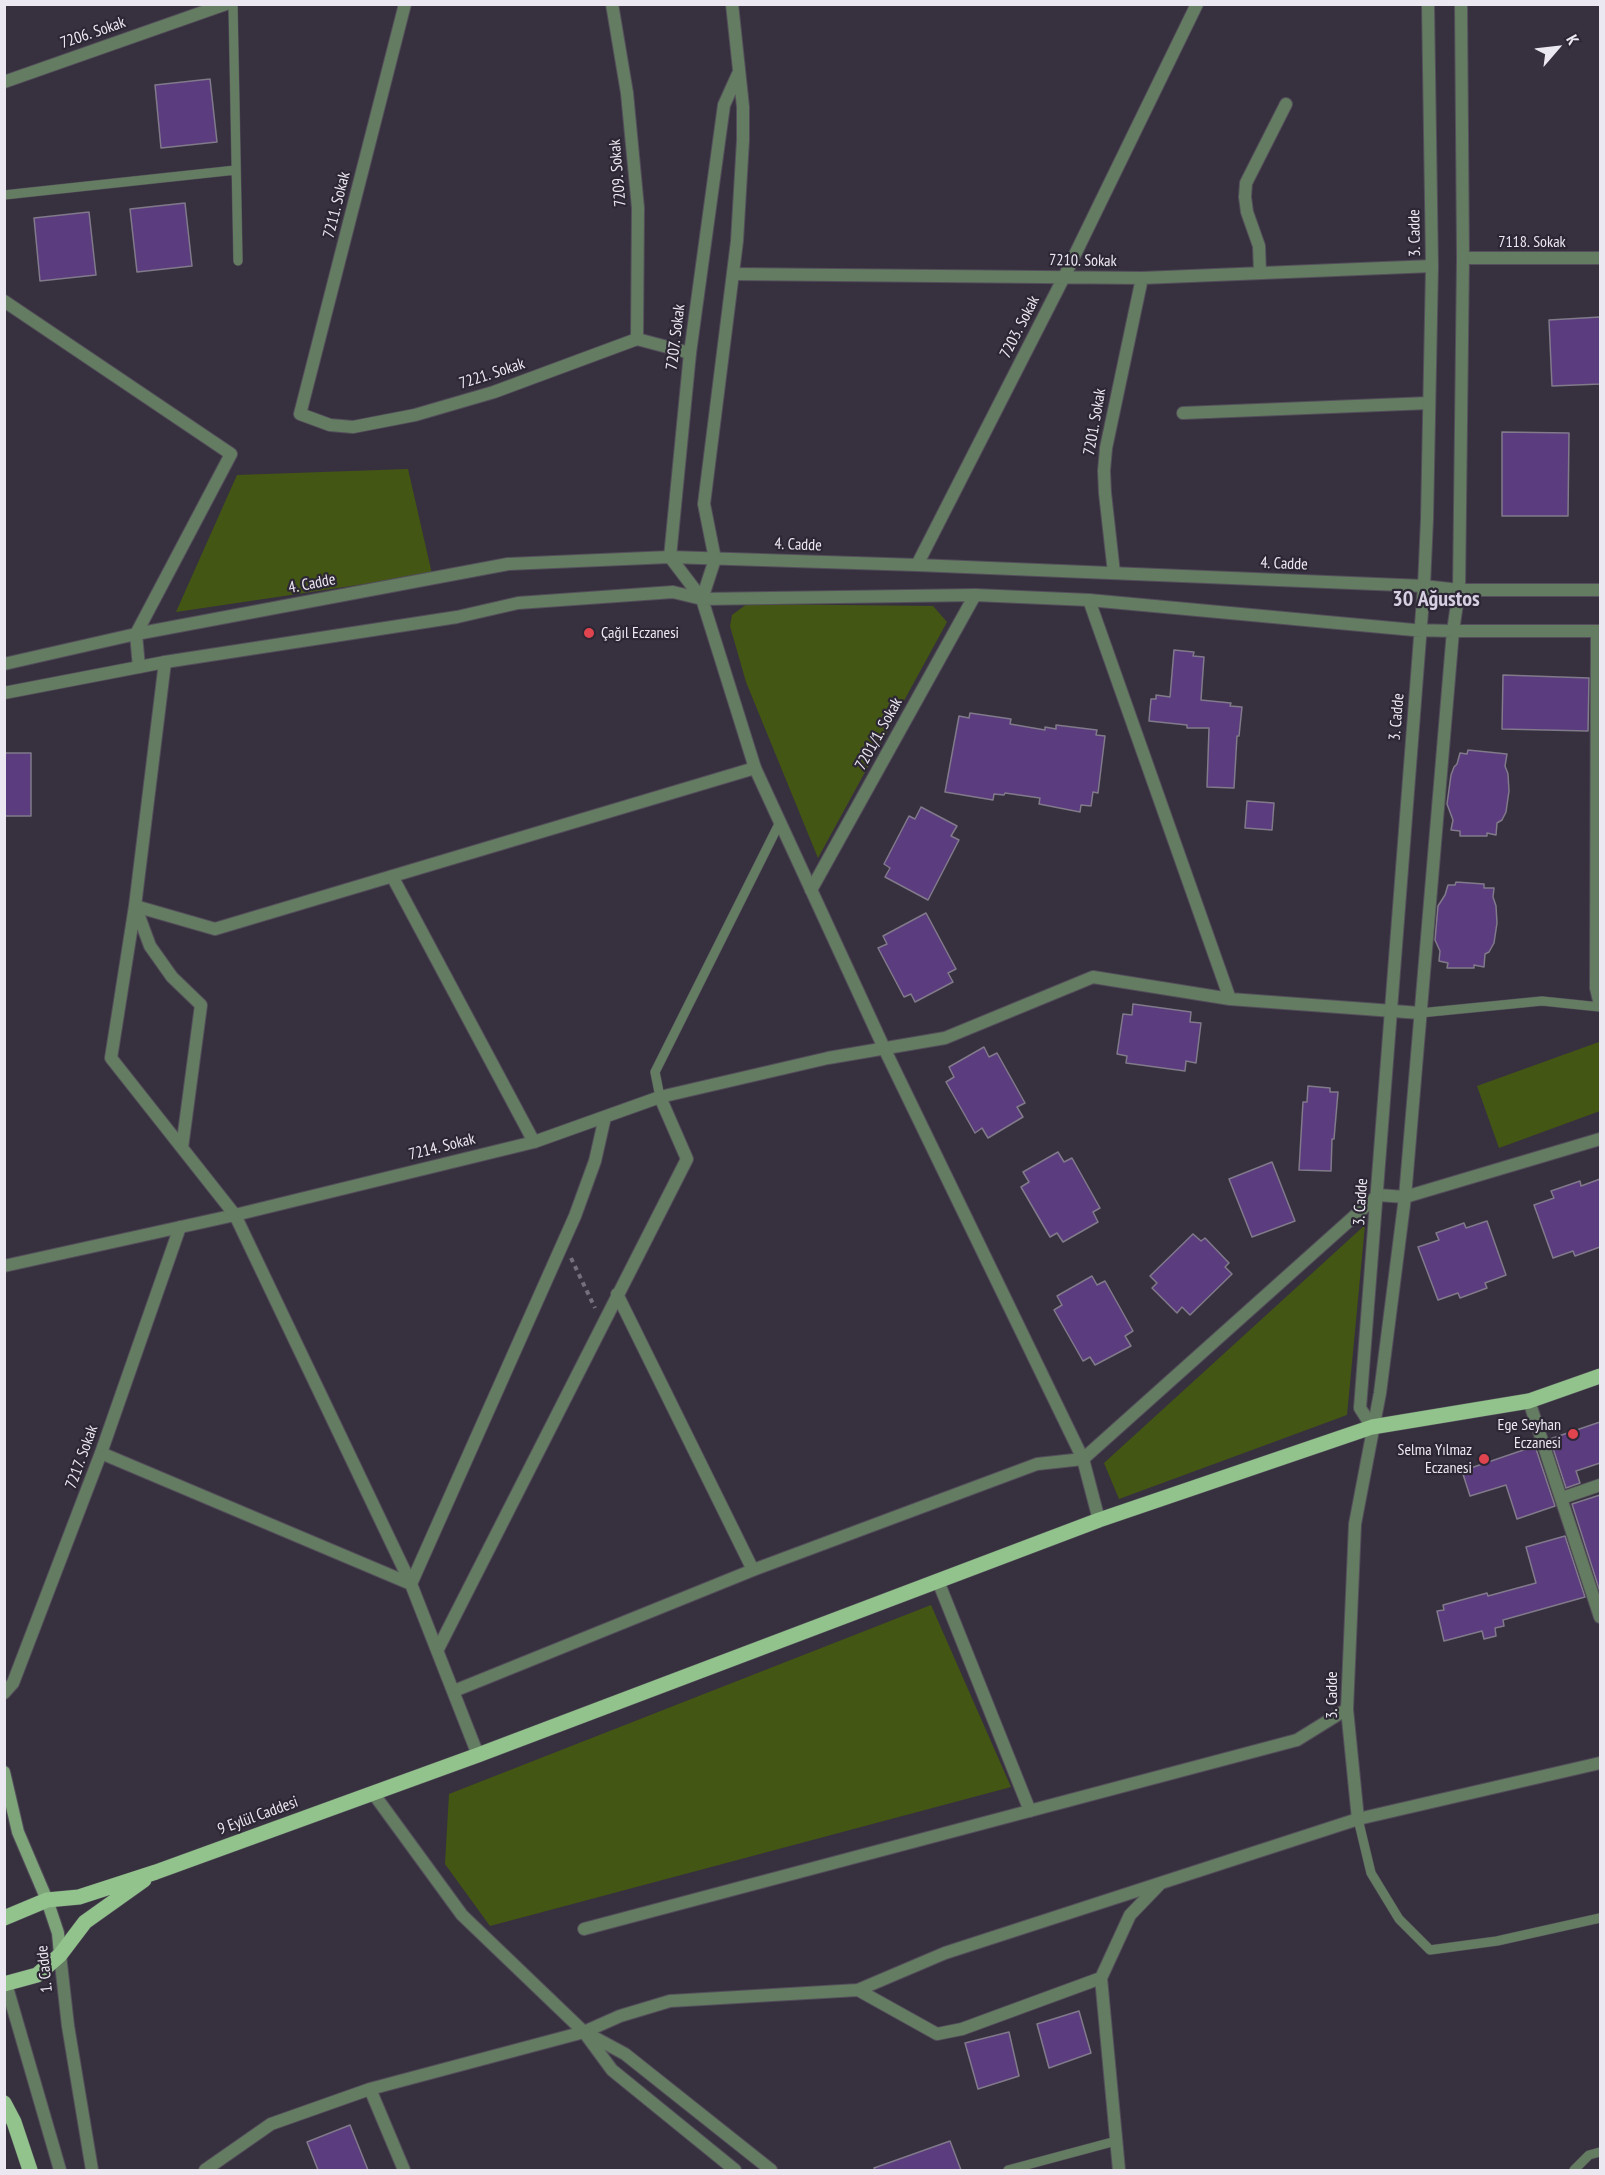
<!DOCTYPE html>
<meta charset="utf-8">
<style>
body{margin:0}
#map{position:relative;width:1605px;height:2175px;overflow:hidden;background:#37313f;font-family:"PT Sans Narrow",sans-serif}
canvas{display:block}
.frame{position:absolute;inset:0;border:6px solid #ebe8f1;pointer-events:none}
.north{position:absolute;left:1527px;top:18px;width:60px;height:60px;-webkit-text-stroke:4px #2d2735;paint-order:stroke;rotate:62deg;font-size:16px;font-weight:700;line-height:24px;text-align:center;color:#ebe8f1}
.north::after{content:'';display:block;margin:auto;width:21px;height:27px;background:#ebe8f1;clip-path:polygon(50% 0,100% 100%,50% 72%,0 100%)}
</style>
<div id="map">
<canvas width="1605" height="2175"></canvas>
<div class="frame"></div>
<div class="north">K</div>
</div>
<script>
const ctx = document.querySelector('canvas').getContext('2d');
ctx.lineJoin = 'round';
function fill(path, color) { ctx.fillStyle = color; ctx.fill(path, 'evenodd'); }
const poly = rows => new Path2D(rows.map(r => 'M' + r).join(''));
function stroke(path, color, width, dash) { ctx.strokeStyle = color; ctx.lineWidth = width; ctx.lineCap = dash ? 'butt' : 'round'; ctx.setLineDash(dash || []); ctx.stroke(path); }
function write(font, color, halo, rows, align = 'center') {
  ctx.font = font + ' "PT Sans Narrow",sans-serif'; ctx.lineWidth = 4.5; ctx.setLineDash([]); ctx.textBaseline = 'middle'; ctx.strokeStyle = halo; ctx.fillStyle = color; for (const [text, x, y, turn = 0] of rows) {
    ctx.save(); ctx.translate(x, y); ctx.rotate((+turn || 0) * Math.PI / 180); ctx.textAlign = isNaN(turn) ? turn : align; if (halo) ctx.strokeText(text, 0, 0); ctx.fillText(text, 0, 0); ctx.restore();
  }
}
fill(poly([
 [408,469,432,574,176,612,237,475],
 [747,604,933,606,947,622,818,858,746,682,730,626,732,615],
 [1599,1042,1600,1111,1499,1148,1477,1086],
 [1365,1225,1347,1415,1119,1499,1104,1463],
 [931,1605,1011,1787,490,1926,445,1864,449,1794]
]), '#445613');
const building = poly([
 [210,79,217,142,161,148,155,85,210,79],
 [185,203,192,266,137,272,130,209,185,203],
 [89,212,96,275,40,281,34,218,89,212],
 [1600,317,1600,384,1552,386,1549,320,1600,317],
 [1502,432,1569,433,1568,516,1502,516,1502,432],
 [1174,650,1194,652,1193,656,1204,657,1201,700,1231,703,1230,706,1242,707,1239,736,1237,736,1234,788,1207,787,1209,728,1187,728,1187,725,1149,721,1151,699,1156,699,1156,695,1170,697,1174,650],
 [1503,675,1589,678,1588,731,1502,729,1503,675],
 [970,713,1011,719,1010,724,1045,730,1045,727,1056,729,1056,725,1097,730,1096,735,1105,736,1098,793,1093,792,1091,806,1081,805,1080,812,1039,804,1040,798,1005,793,1004,795,994,794,993,800,945,792,959,716,969,718,970,713],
 [1468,750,1507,754,1505,766,1508,774,1509,791,1506,812,1502,820,1497,823,1496,835,1487,833,1487,836,1460,836,1460,831,1451,830,1453,820,1447,804,1451,775,1454,767,1457,764,1460,753,1467,754,1468,750],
 [4,753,31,753,31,816,4,816,4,753],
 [1247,801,1274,803,1272,830,1245,828,1247,801],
 [921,807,957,826,951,836,959,840,928,900,885,877,890,868,884,864,909,816,915,819,921,807],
 [1456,882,1484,884,1484,888,1494,888,1493,897,1496,906,1497,923,1494,943,1489,952,1485,954,1484,967,1474,965,1474,968,1447,968,1448,963,1439,961,1440,951,1435,940,1438,906,1445,895,1448,885,1455,885,1456,882],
 [926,913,956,969,948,973,953,982,915,1002,911,994,904,997,878,948,887,944,883,936,926,913],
 [1133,1004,1191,1012,1190,1022,1201,1023,1196,1063,1186,1061,1185,1071,1126,1063,1127,1056,1117,1054,1123,1014,1132,1015,1133,1004],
 [984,1047,989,1057,997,1053,1025,1103,1017,1107,1023,1117,988,1138,982,1128,975,1133,946,1082,954,1077,949,1067,984,1047],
 [1308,1086,1330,1088,1330,1092,1338,1092,1334,1139,1332,1139,1331,1171,1299,1170,1303,1102,1307,1102,1308,1086],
 [1058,1152,1064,1162,1072,1158,1100,1208,1093,1212,1098,1222,1063,1242,1057,1233,1050,1237,1021,1187,1029,1182,1023,1172,1058,1152],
 [1272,1162,1295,1221,1252,1237,1229,1179,1272,1162],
 [1600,1179,1600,1247,1575,1256,1573,1251,1553,1258,1534,1205,1554,1198,1551,1191,1580,1181,1581,1186,1600,1179],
 [1487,1221,1506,1275,1485,1283,1487,1288,1460,1298,1458,1293,1438,1300,1418,1247,1439,1240,1436,1233,1464,1223,1466,1228,1487,1221],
 [1193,1234,1201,1241,1205,1238,1229,1263,1225,1267,1232,1274,1190,1315,1182,1307,1177,1313,1152,1288,1157,1283,1150,1276,1193,1234],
 [1092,1276,1097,1285,1105,1281,1133,1331,1125,1336,1131,1346,1095,1365,1090,1357,1083,1361,1054,1310,1062,1305,1057,1296,1092,1276],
 [1600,1422,1600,1463,1576,1471,1580,1483,1566,1488,1550,1439,1600,1422],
 [1535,1446,1555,1506,1517,1519,1506,1485,1470,1496,1462,1471,1535,1446],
 [1600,1495,1600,1592,1572,1504,1600,1495],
 [1565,1536,1585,1597,1503,1620,1504,1626,1495,1628,1496,1636,1484,1639,1482,1631,1444,1641,1437,1611,1444,1610,1443,1605,1487,1593,1488,1596,1536,1583,1526,1547,1565,1536],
 [1079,2011,1091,2053,1049,2068,1037,2024,1079,2011],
 [1009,2032,1019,2076,978,2089,965,2043,1009,2032],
 [350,2125,368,2170,318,2170,307,2142,350,2125],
 [950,2141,961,2170,875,2170,874,2168,950,2141]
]);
fill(building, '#5b3c7e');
stroke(building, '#817a8b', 1.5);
const service = poly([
 [233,4,238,261],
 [4,195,236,170],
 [1420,1013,1542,1001,1600,1007],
 [660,1097,655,1072,780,822],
 [1358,1819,1371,1873,1399,1919,1430,1950,1497,1941,1600,1918],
 [1008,2170,1116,2141],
 [1574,2170,1589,2155,1600,2152]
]);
const minor = poly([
 [405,4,300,414,330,425,353,427,415,415,494,392,637,339,690,353],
 [612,4,627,93,638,208,637,339],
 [4,82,226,4],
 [1463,258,1600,258],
 [1260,273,1259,246,1247,212,1245,197,1246,183,1286,104],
 [733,274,1142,278,1432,266],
 [4,301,231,454,136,634,139,667],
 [1183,413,1429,403],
 [917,565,1064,277,1197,4],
 [1114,573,1105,493,1104,471,1106,448,1142,278],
 [1089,600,1230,999,1420,1013],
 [1597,631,1596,988,1600,1005],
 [165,662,135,906,111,1058,235,1215,411,1584,478,1755],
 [392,876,534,1142],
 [811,890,975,595],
 [135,906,215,929,755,768],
 [136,908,150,946,172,977,201,1005,182,1148],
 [4,1266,235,1215,534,1142,660,1097,828,1058,945,1038,1093,977,1230,999],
 [617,1294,753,1570],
 [1529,1401,1600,1617],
 [101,1453,411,1584,575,1216,595,1161,605,1117],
 [1562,1498,1600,1485],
 [938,1581,1030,1811],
 [438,1649,687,1159,660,1097],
 [454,1691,753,1570,1037,1464,1083,1459,1378,1195,1405,1197,1600,1139],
 [4,1693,13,1683,101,1453,180,1227],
 [584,1929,1297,1740,1347,1709],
 [858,1990,937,2034,962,2029,1101,1978],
 [370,2089,404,2170],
 [205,2170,271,2124,370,2089,584,2032,620,2016,670,2001,858,1990,945,1953,1358,1819,1600,1763],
 [1119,2170,1101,1978,1130,1915,1159,1885]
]);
const tertiary = poly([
 [732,4,743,107,743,140,737,241,704,504,715,559,702,599,755,768,884,1048,1083,1459,1099,1520],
 [702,599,670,557,690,353,724,105,738,74],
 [4,664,136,634,508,564,670,557,917,565,1424,586,1459,590,1600,590],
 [4,693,165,662,457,617,518,603,673,592,702,599,975,595,1089,600,1414,630,1453,631,1600,631],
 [1372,1427,1360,1408,1424,586,1427,519,1432,266,1428,4],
 [373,1793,462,1915,584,2032,612,2070,735,2170],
 [1358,1819,1347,1709,1355,1524,1380,1393,1405,1197,1453,631,1459,590,1463,258,1461,4],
 [60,1955,68,2026,92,2170],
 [6,1984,60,2170],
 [588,2034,625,2054,771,2170]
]);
const secondary = poly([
 [4,1772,18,1832,47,1900,58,1933,60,1955]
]);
const primary = poly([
 [4,1918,47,1900,79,1897,156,1872,478,1755,1099,1520,1372,1427,1529,1401,1600,1376],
 [4,1984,37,1975,60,1955,85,1922,144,1880],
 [4,2103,14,2122,30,2170]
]);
stroke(service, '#544e5b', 10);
stroke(minor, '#544e5b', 14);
stroke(tertiary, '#544e5b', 14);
stroke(secondary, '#544e5b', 14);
stroke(primary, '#544e5b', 16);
stroke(poly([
 [571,1258,595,1308]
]), '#746f7b', 4, [4.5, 4.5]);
stroke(service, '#647c61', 9);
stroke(minor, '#647c61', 12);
stroke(tertiary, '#647c61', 12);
stroke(secondary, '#7ea479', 12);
stroke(primary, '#92c38c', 15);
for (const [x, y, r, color] of [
 [589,633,6,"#e0444e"],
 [1573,1434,6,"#e0444e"],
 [1484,1459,6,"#e0444e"]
]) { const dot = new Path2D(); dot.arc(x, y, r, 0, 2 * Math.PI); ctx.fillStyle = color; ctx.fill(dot); stroke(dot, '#2d2735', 2); }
write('16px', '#ebe8f1', '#2d2735', [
 ["7206. Sokak",93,33,-19],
 ["7209. Sokak",618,173,-95],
 ["7211. Sokak",337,205,-76],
 ["3. Cadde",1415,233,-91],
 ["7118. Sokak",1532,242],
 ["7210. Sokak",1083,261,1],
 ["7203. Sokak",1020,327,-63],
 ["7207. Sokak",676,337,-83],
 ["7221. Sokak",492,374,-18],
 ["7201. Sokak",1095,422,-80],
 ["4. Cadde",798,545,2],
 ["4. Cadde",1284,564,2],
 ["4. Cadde",312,584,-11],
 ["3. Cadde",1397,717,-85],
 ["7201/1. Sokak",879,734,-61],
 ["7214. Sokak",442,1147,-14],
 ["3. Cadde",1361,1202,-86],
 ["7217. Sokak",82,1457,-70],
 ["3. Cadde",1332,1695,-90],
 ["9 Eylül Caddesi",258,1816,-20],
 ["1. Cadde",45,1969,-96]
]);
write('16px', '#ebe8f1', '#2d2735', [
 ["Çağıl Eczanesi",601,633,"left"],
 ["Ege Seyhan",1561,1425],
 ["Eczanesi",1561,1443],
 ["Selma Yılmaz",1472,1450],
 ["Eczanesi",1472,1468]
], 'right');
write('bold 22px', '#d7cfe2', '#2d2735', [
 ["30 Ağustos",1436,600]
]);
</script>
